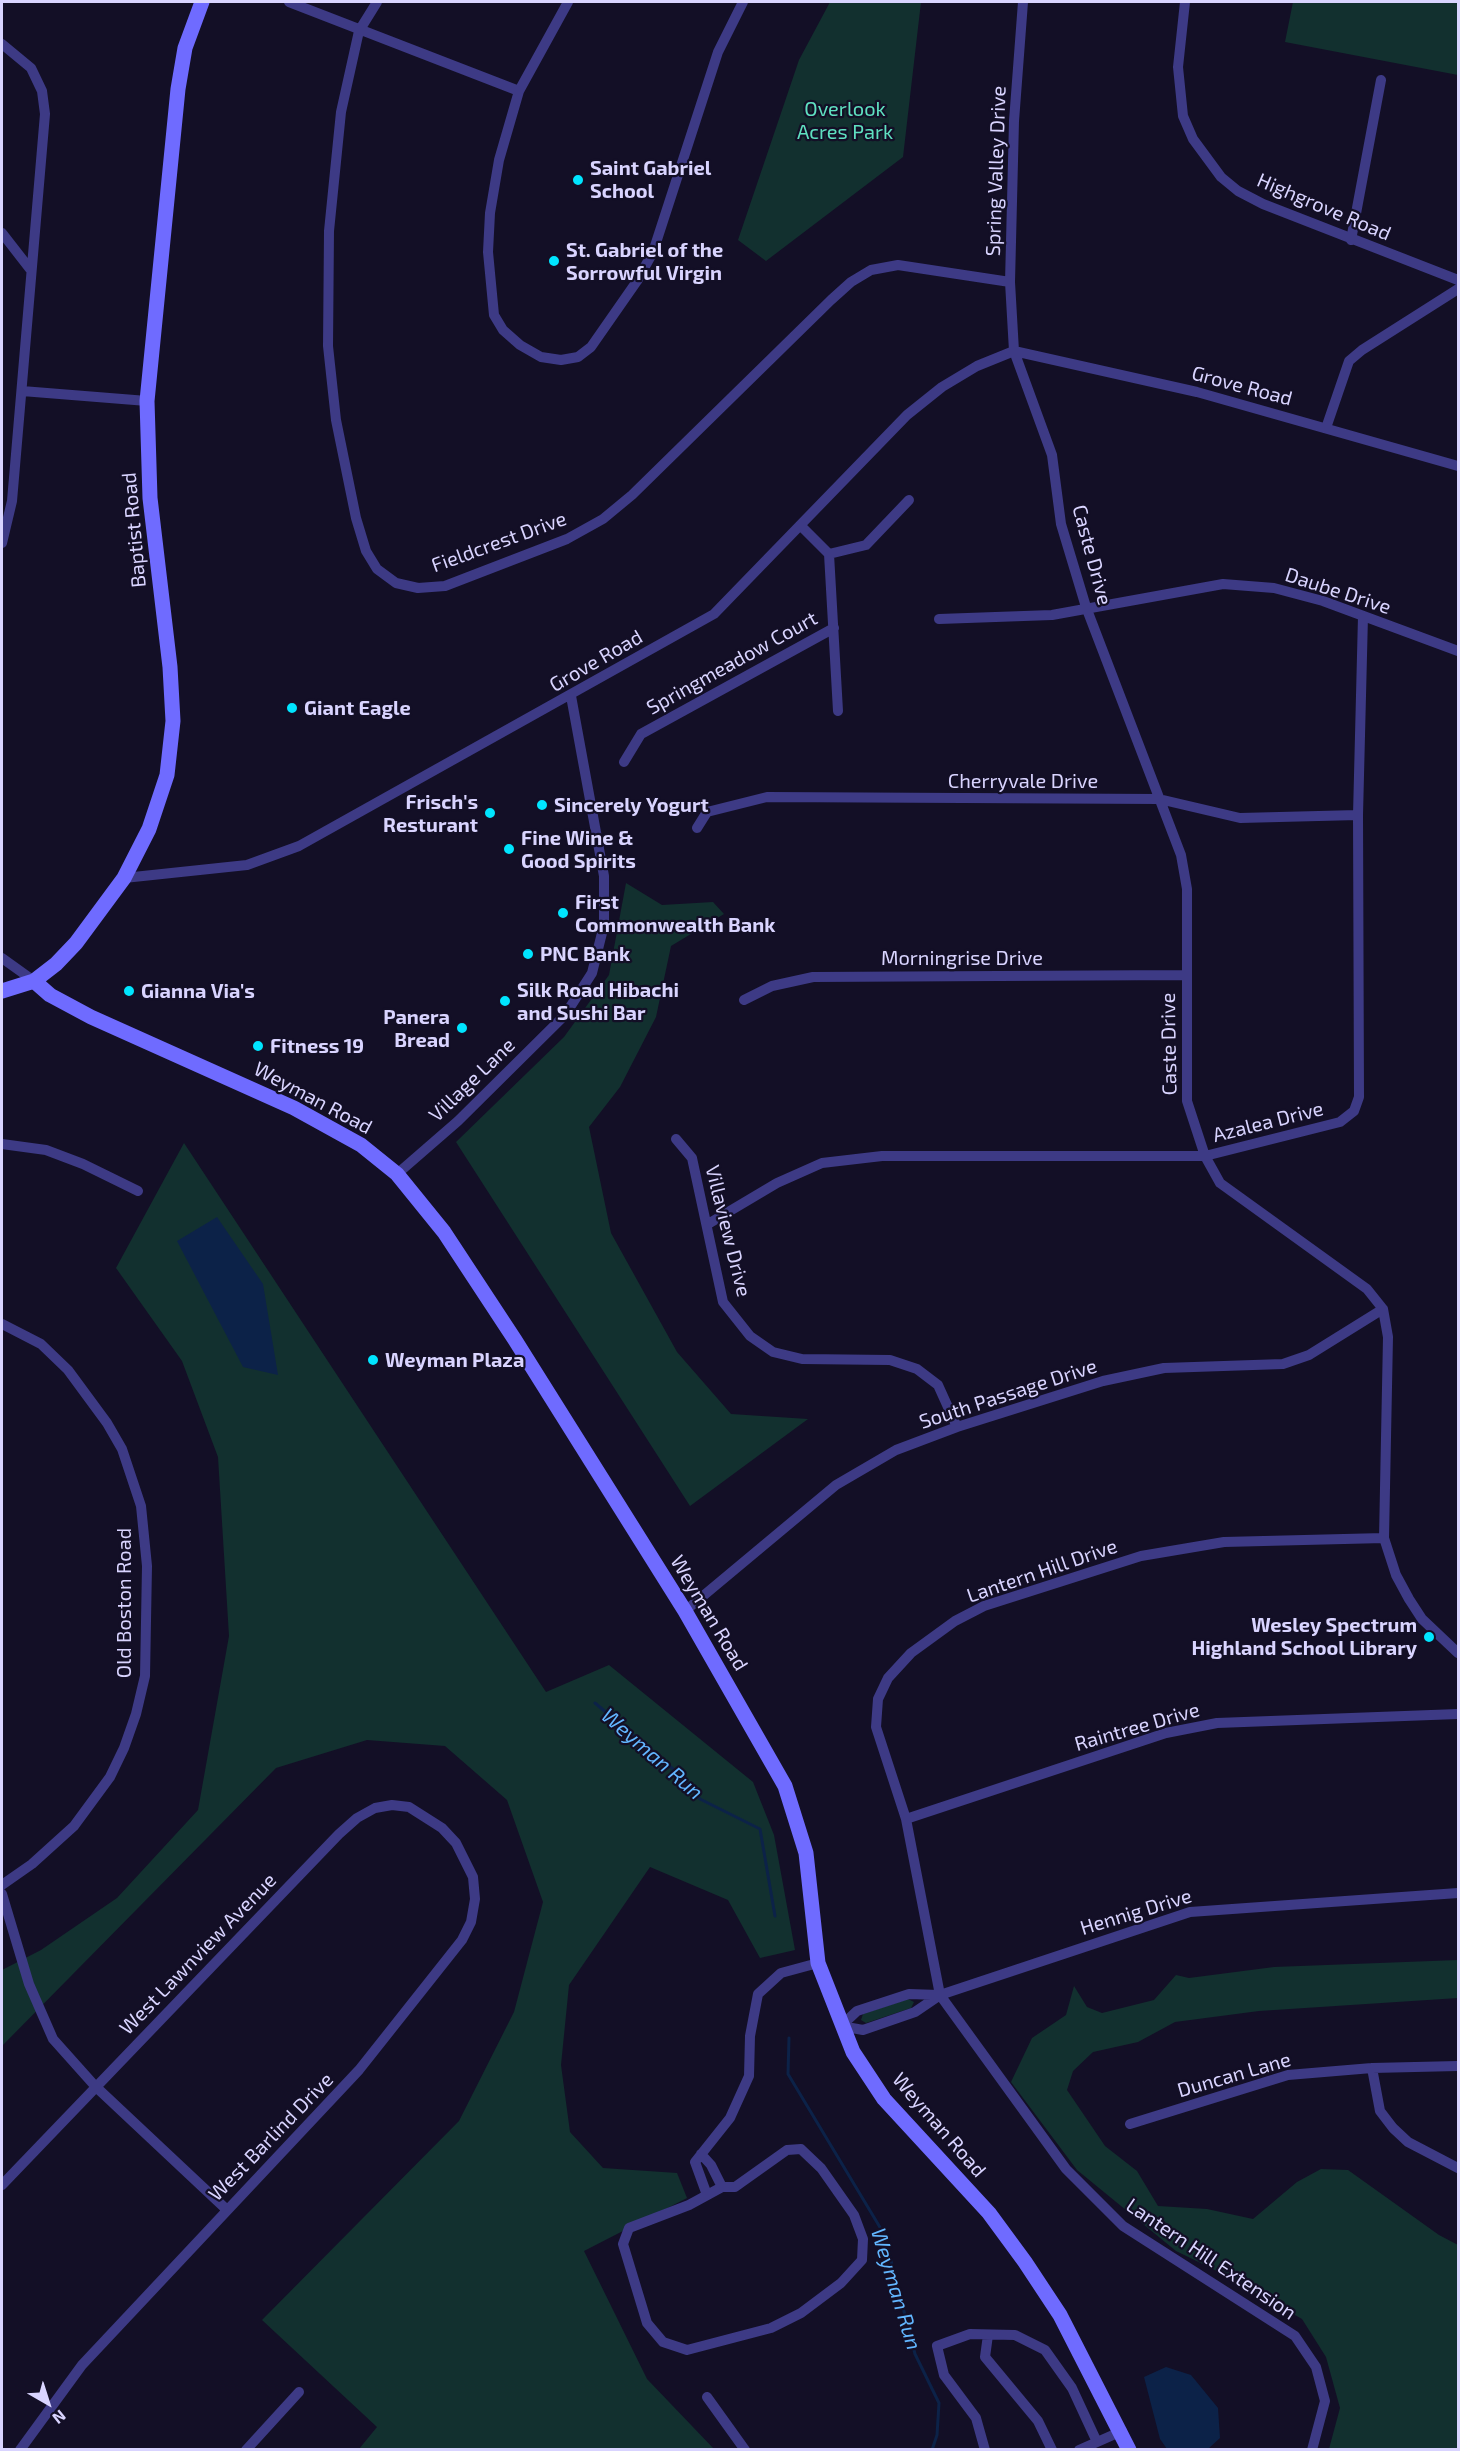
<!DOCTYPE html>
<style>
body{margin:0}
#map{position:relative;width:1460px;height:2451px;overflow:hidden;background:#130f26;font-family:"Exo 2",sans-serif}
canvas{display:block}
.frame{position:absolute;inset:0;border:3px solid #d9d4ff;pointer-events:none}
.north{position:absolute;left:18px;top:2373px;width:60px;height:60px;-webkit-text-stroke:4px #130f26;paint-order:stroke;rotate:141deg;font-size:16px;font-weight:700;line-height:24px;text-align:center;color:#d9d4ff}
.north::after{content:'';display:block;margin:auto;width:21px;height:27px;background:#d9d4ff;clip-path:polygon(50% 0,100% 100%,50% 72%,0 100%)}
</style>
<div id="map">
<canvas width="1460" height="2451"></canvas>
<div class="frame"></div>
<div class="north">N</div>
</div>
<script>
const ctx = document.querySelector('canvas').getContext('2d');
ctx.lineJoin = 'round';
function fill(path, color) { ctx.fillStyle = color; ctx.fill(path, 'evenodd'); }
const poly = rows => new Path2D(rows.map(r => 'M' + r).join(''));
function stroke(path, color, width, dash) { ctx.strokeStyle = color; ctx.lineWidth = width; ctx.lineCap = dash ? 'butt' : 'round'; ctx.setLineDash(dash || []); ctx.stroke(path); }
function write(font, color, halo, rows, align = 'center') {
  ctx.font = font + ' "Exo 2",sans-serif'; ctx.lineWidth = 4.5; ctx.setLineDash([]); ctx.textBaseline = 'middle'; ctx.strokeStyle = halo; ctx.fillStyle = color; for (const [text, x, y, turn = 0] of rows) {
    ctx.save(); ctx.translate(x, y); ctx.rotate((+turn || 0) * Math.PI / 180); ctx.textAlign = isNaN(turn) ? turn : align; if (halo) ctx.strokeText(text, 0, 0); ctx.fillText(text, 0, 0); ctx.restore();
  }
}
fill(poly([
 [830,2,921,2,903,157,766,261,738,240,799,60],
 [1293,2,1458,2,1458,75,1285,42],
 [626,883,662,905,713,902,724,914,671,946,656,1017,620,1087,589,1127,611,1233,677,1352,731,1414,808,1419,690,1506,456,1142,564,1037,609,975],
 [184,1143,546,1692,609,1665,753,1782,774,1835,795,1950,760,1958,728,1900,650,1867,569,1985,561,2065,570,2132,603,2168,677,2173,687,2198,584,2251,647,2379,714,2449,359,2449,377,2427,262,2320,459,2121,514,2012,543,1902,507,1800,445,1746,367,1740,276,1768,2,2046,2,1970,41,1950,117,1898,198,1810,229,1636,218,1457,182,1361,116,1268],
 [1458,1960,1458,1998,1259,2011,1175,2022,1138,2042,1093,2052,1073,2071,1067,2090,1105,2146,1137,2171,1158,2206,1207,2209,1253,2219,1297,2182,1321,2169,1348,2170,1439,2235,1458,2245,1458,2449,1329,2449,1340,2408,1326,2357,1302,2319,1219,2272,1176,2251,1077,2170,1011,2082,1032,2038,1066,2015,1074,1986,1087,2007,1102,2013,1154,2000,1176,1975,1189,1978,1274,1967],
 [908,1999,914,2002,911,2008,866,2023,861,2020,863,2014]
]), '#12302f');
fill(poly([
 [217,1217,263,1284,278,1375,243,1367,177,1241],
 [1166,2367,1191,2375,1218,2408,1220,2438,1208,2449,1167,2449,1160,2439,1144,2377]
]), '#0c2248');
stroke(poly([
 [595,1703,673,1769,700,1799,760,1829,775,1916],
 [789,2038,788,2074,884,2234,915,2354,939,2403,937,2435,932,2450]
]), '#0c2248', 3);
stroke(poly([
 [289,2,519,91],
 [377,2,359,31,341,112,329,231,328,346,336,420,356,518,366,551,377,569,396,583,418,588,445,586,567,539,603,519,632,495,831,300,851,282,871,270,898,265,1010,282],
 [568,2,519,91,499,160,490,213,488,252,494,315,503,330,520,345,541,357,561,360,578,357,591,347,637,281,653,252,718,52,743,2],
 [1023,2,1014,121,1010,282,1014,351,1052,455,1061,524,1086,607,1181,855,1187,889,1187,1101,1205,1156,1220,1183,1367,1289,1383,1309,1388,1337,1384,1538,1396,1575,1409,1599,1422,1619,1458,1653],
 [1185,2,1178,67,1183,116,1193,139,1221,177,1238,191,1263,204,1458,280],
 [2,44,31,68,42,91,45,114,12,501,2,543],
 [2,233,30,269],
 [1351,240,1381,80],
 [22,391,147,401],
 [1326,428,1349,361,1362,350,1458,289],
 [802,527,829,554,838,711],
 [829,554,866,545,909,500],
 [939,619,1052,615,1223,584,1274,588,1323,601,1458,651],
 [624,762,641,734,834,628],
 [697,828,707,812,767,797,1159,799,1240,818,1358,815],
 [124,878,247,865,299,846,714,614,907,415,942,387,977,366,1014,351,1197,392,1458,466],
 [2,958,34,981],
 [744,1000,772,986,813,977,1185,975],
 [676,1139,692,1158,723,1302,750,1336,773,1352,802,1359,890,1360,917,1369,938,1385,957,1427],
 [2,1144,46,1150,83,1164,138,1191],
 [397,1174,458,1121,565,1015,592,973,604,925,604,876,571,696],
 [708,1224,777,1183,822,1163,882,1156,1205,1156,1340,1122,1354,1111,1359,1097,1358,815,1363,616],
 [2,1324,41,1344,68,1370,107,1423,122,1449,141,1506,147,1566,145,1676,136,1714,124,1748,110,1777,74,1826,32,1864,2,1885],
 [685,1611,836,1485,896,1450,957,1427,1103,1381,1164,1368,1283,1364,1309,1355,1383,1309],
 [906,1819,1166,1733,1217,1723,1458,1714],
 [2,1894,29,1984,53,2039,95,2086,226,2209],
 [841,2026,863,2030,915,2012,940,1995,1190,1912,1458,1893],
 [841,2026,857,2011,909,1994,939,1995],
 [1372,2068,1380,2111,1393,2128,1408,2142,1458,2168],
 [1130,2124,1288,2075,1372,2068,1458,2066],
 [801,2149,821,2168,854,2215,863,2239,862,2260,841,2283,801,2313,771,2328,687,2350,663,2342,647,2323,623,2244,629,2228,689,2205,722,2187,735,2187,787,2150,801,2149],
 [701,2154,711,2165,722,2187],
 [2,2185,339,1834,357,1818,375,1808,392,1805,409,1807,442,1828,456,1843,473,1877,475,1899,471,1922,462,1940,359,2070,82,2365,20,2450],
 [707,2195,695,2162,730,2118,749,2076,750,2036,758,1994,781,1973,818,1963],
 [988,2335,985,2357,1038,2421,1052,2450],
 [707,2397,745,2450],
 [246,2450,299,2392],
 [985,2450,976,2418,944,2375,937,2346,970,2334,1015,2335,1045,2350,1072,2388,1097,2442],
 [1079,2450,1122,2431],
 [1312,2450,1325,2401,1316,2367,1295,2336,1123,2226,1066,2169,940,1995,906,1819,876,1727,878,1699,888,1678,911,1653,955,1621,984,1606,1141,1556,1224,1542,1384,1538]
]), '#3d3a85', 10);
stroke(poly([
 [34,981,50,995,91,1017,294,1108,361,1145,397,1174,444,1232,515,1340,685,1611,785,1786,806,1853,818,1963,853,2052,884,2099,989,2213,1025,2262,1060,2315,1129,2450],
 [2,991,34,981,56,964,76,943,124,878,149,829,167,775,173,721,170,667,150,498,147,401,178,89,185,48,202,2]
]), '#6f6bff', 15);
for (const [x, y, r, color] of [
 [578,180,6,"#00e5ff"],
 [554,261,6,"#00e5ff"],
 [292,708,6,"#00e5ff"],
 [542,805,6,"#00e5ff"],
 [490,813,6,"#00e5ff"],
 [509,849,6,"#00e5ff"],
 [563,913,6,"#00e5ff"],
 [528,954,6,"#00e5ff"],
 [129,991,6,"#00e5ff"],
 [505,1001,6,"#00e5ff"],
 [462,1028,6,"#00e5ff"],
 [258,1046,6,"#00e5ff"],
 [373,1360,6,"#00e5ff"],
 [1429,1637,6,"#00e5ff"]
]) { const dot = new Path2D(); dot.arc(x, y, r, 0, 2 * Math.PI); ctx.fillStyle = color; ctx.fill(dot); stroke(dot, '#130f26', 2); }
write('20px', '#5fe0c0', '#130f26', [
 ["Overlook",845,109],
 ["Acres Park",845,132]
]);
write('bold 20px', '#d9d4ff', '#130f26', [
 ["Saint Gabriel",590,168],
 ["School",590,191],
 ["St. Gabriel of the",566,250],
 ["Sorrowful Virgin",566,273],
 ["Giant Eagle",304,708],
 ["Frisch's",478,802,"right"],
 ["Resturant",478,825,"right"],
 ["Sincerely Yogurt",554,805],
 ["Fine Wine &",521,838],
 ["Good Spirits",521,861],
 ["First",575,902],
 ["Commonwealth Bank",575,925],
 ["PNC Bank",540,954],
 ["Silk Road Hibachi",517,990],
 ["and Sushi Bar",517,1013],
 ["Gianna Via's",141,991],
 ["Panera",450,1017,"right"],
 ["Bread",450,1040,"right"],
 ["Fitness 19",270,1046],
 ["Weyman Plaza",385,1360],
 ["Wesley Spectrum",1417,1625,"right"],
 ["Highland School Library",1417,1648,"right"]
], 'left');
write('20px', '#d9d4ff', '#130f26', [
 ["Spring Valley Drive",996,171,-88],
 ["Highgrove Road",1324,207,23],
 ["Grove Road",1242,386,15],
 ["Baptist Road",134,530,-95],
 ["Fieldcrest Drive",499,542,-20],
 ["Caste Drive",1092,555,75],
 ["Daube Drive",1338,591,18],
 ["Grove Road",596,661,-30],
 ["Springmeadow Court",732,663,-29],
 ["Cherryvale Drive",1023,781],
 ["Morningrise Drive",962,958],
 ["Caste Drive",1169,1044,-91],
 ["Village Lane",472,1080,-44],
 ["Weyman Road",313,1098,28],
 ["Azalea Drive",1268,1122,-14],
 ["Villaview Drive",728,1231,76],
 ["South Passage Drive",1008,1394,-18],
 ["Lantern Hill Drive",1042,1571,-19],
 ["Old Boston Road",124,1603,-90],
 ["Weyman Road",709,1613,59],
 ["Raintree Drive",1137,1727,-16],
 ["Hennig Drive",1136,1912,-17],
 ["West Lawnview Avenue",198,1954,-46],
 ["Duncan Lane",1234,2075,-16],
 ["Weyman Road",939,2125,49],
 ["West Barlind Drive",271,2137,-46],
 ["Lantern Hill Extension",1211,2259,34]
]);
write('italic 21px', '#62b6ff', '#130f26', [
 ["Weyman Run",652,1754,41],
 ["Weyman Run",896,2289,73]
]);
</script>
